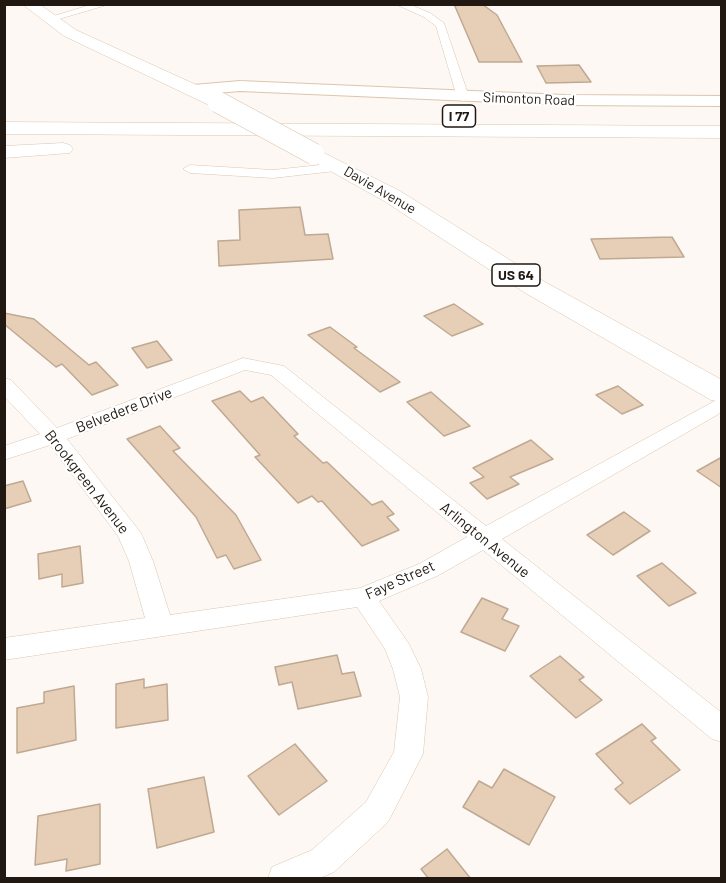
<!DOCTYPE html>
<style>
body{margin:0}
#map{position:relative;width:726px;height:883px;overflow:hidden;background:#fdf8f4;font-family:Barlow,sans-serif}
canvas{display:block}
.frame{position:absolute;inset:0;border:6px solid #211911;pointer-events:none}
</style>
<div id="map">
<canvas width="726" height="883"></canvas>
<div class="frame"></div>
</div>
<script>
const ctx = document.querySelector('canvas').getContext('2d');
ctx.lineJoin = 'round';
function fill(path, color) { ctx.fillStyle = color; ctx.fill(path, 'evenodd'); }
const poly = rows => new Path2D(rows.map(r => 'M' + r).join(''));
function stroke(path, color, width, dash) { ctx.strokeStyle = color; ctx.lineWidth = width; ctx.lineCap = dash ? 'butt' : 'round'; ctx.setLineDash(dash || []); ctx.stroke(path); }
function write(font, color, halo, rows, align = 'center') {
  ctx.font = font + ' Barlow,sans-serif'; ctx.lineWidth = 4.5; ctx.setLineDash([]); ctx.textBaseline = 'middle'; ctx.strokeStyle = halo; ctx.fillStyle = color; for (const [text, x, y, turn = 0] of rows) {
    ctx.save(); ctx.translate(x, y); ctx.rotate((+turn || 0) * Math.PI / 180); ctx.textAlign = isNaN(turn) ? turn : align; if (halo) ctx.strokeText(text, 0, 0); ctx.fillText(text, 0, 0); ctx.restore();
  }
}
const building = poly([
 [454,4,482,4,497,15,522,62,479,62,454,4],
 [579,65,591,82,546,83,537,66,579,65],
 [300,207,305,235,328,234,333,259,219,266,218,241,240,240,239,210,300,207],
 [672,237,684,257,600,259,591,239,672,237],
 [454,304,483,324,452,336,424,316,454,304],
 [4,313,34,319,89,365,96,362,118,385,92,395,62,364,56,367,4,324,4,313],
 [330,327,357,347,354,348,400,382,380,392,308,335,330,327],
 [157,341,172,360,147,368,132,348,157,341],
 [618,386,643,405,622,414,596,395,618,386],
 [240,391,251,402,263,397,298,434,294,436,323,463,327,462,372,505,382,501,394,514,387,517,399,530,362,546,322,501,318,502,312,496,298,503,255,457,260,455,212,401,240,391],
 [431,392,470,426,444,436,407,402,431,392],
 [160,426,180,448,173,451,236,515,261,560,234,569,226,555,217,558,196,517,127,439,160,426],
 [531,440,553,459,510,477,519,484,487,499,470,483,484,477,473,468,531,440],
 [722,457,722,488,697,471,722,457],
 [23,481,31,501,4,509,4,486,23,481],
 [624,512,650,531,613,555,587,535,624,512],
 [80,546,83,583,62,587,62,574,39,579,38,554,80,546],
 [662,563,696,593,669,606,637,576,662,563],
 [482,598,508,609,502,619,519,626,505,651,461,632,482,598],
 [337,655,342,674,354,672,361,696,298,709,292,682,279,685,275,667,337,655],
 [560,656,584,677,579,680,602,700,576,718,530,676,560,656],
 [144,679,144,688,167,684,168,720,116,728,116,684,144,679],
 [74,686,76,740,17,753,17,708,44,703,44,692,74,686],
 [642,724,656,738,651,741,680,770,630,804,615,789,623,783,596,754,642,724],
 [295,744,327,781,279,815,248,776,295,744],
 [504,769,555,797,529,845,463,807,479,781,492,788,504,769],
 [204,777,214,832,157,848,148,789,204,777],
 [100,804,100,864,66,871,67,859,35,865,38,816,100,804],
 [447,849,471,879,429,879,421,869,447,849]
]);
fill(building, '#e6ceb7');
stroke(building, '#bfa992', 1.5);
const street = poly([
 [93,4,110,4,49,22,44,19,93,4],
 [395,4,409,4,430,13,444,23,469,97,467,99,463,101,457,97,436,26,424,17,395,4],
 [339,163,346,167,344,170,273,178,190,173,183,169,190,165,273,170,339,163],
 [243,358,284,366,486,526,722,397,722,412,502,539,722,713,722,742,712,739,483,550,437,576,379,601,409,644,421,669,428,697,423,754,388,822,334,872,320,878,268,878,272,867,312,850,366,802,394,752,400,697,393,669,385,649,357,607,4,660,4,638,145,618,129,561,118,536,50,445,4,460,4,446,40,434,4,396,4,378,11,380,57,428,243,358],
 [245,370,271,375,467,537,419,564,360,588,170,615,153,561,141,533,67,439,245,370]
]);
const secondary = poly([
 [240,81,565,95,722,96,722,106,565,105,240,91,193,95,185,90,193,85,240,81]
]);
const primary = poly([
 [22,4,39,4,76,30,225,98,227,102,225,106,218,108,211,106,64,36,22,4],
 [314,148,400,191,545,282,722,380,722,402,711,400,527,294,384,201,307,158,304,154,307,150,314,148]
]);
const highway = poly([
 [4,122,722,126,722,138,4,134,4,122],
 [63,143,70,145,73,149,70,153,4,158,4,146,63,143]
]);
stroke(street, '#dcc5ae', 1);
stroke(secondary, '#dcc5ae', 2);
stroke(primary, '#dcc5ae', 1);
stroke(highway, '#dcc5ae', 1);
fill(street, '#fff');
fill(secondary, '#fff');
fill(primary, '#fff');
fill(highway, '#fff');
const primaryBridge = poly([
 [218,102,314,154]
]);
stroke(primaryBridge, '#dcc5ae', 22, []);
stroke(primaryBridge, '#fff', 21);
write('14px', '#211911', '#fff', [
 ["Simonton Road",529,99,2],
 ["Davie Avenue",380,190,30]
]);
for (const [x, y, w] of [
 [459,116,33],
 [516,275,48]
]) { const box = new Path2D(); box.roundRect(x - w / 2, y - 11, w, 22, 4.5); ctx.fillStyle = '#fff'; ctx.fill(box); stroke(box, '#211911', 1.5); }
write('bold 14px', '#211911', null, [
 ["I 77",459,116],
 ["US 64",516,275]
]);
write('15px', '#211911', '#fff', [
 ["Belvedere Drive",124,410,-21],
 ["Brookgreen Avenue",87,482,52],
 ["Arlington Avenue",485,540,39],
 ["Faye Street",400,580,-24]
]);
</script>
